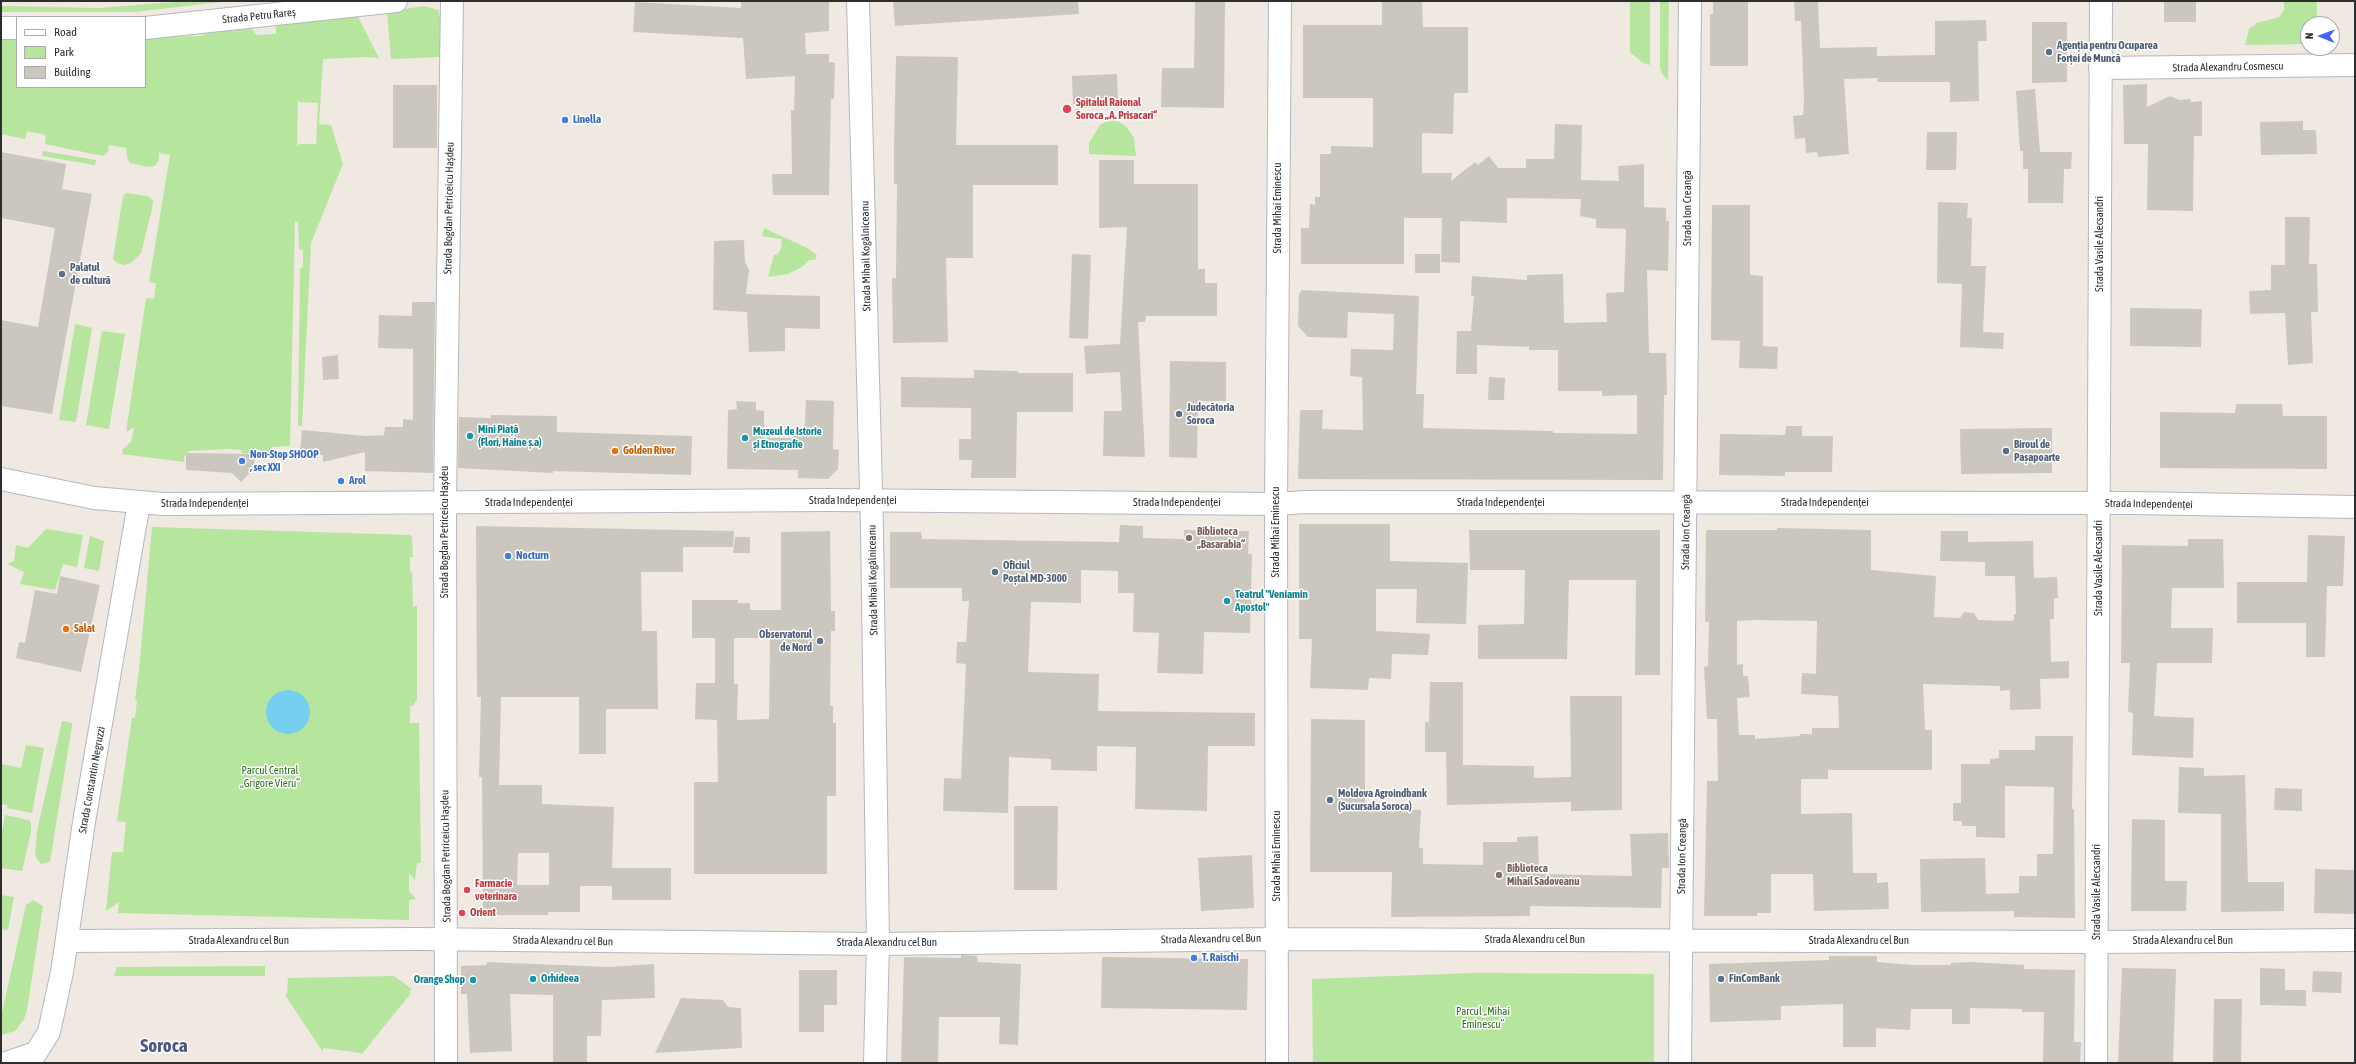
<!DOCTYPE html>
<meta charset="utf-8">
<style>
body{margin:0}
#map{position:relative;width:2356px;height:1064px;overflow:hidden;background:#efe9e1;font-family:"Asap Condensed",sans-serif}
canvas{display:block}
.frame{position:absolute;inset:0;border:2px solid #2e2e2e;pointer-events:none}
.legend{position:absolute;left:16px;top:16px;width:130px;height:72px;box-sizing:border-box;background:#fff;border:1px solid #ababab;margin:0;padding:5px 7px;list-style:none;font-size:12px;color:#2e2e2e}
.legend li{display:flex;align-items:center;gap:8px;height:20px}
.legend b{width:20px;border:1px solid #ababab}
.north{position:absolute;left:2300px;top:16px;width:40px;height:40px;box-sizing:border-box;background:#fff;border:1px solid #ababab;border-radius:50%;rotate:271deg;font-size:11px;font-weight:700;line-height:16px;text-align:center;color:#2e2e2e}
.north::after{content:'';display:block;margin:auto;width:14px;height:18px;background:#4264fb;clip-path:polygon(50% 0,100% 100%,50% 72%,0 100%)}
</style>
<div id="map">
<canvas width="2356" height="1064"></canvas>
<div class="frame"></div>
<ul class="legend">
<li><b style="height:5px;background:#fff"></b>Road</li>
<li><b style="height:11px;background:#b6e59e"></b>Park</li>
<li><b style="height:11px;background:#cbc7bf"></b>Building</li>
</ul>
<div class="north">N</div>
</div>
<script>
const ctx = document.querySelector('canvas').getContext('2d');
ctx.lineJoin = 'round';
function fill(path, color) { ctx.fillStyle = color; ctx.fill(path, 'evenodd'); }
const poly = rows => new Path2D(rows.map(r => 'M' + r).join(''));
function stroke(path, color, width, dash) { ctx.strokeStyle = color; ctx.lineWidth = width; ctx.lineCap = dash ? 'butt' : 'round'; ctx.setLineDash(dash || []); ctx.stroke(path); }
function write(font, color, halo, rows, align = 'center') {
  ctx.font = font + ' "Asap Condensed",sans-serif'; ctx.lineWidth = 3; ctx.setLineDash([]); ctx.textBaseline = 'middle'; ctx.strokeStyle = halo; ctx.fillStyle = color; for (const [text, x, y, turn = 0] of rows) {
    ctx.save(); ctx.translate(x, y); ctx.rotate((+turn || 0) * Math.PI / 180); ctx.textAlign = isNaN(turn) ? turn : align; if (halo) ctx.strokeText(text, 0, 0); ctx.fillText(text, 0, 0); ctx.restore();
  }
}
fill(poly([
 [186,1,229,1,135,12,1,12,1,6,99,8],
 [1630,1,1650,1,1650,65,1643,63,1630,52],
 [1660,1,1669,1,1668,80,1662,74,1660,67],
 [2284,1,2317,1,2317,24,2308,24,2308,44,2245,45,2249,29,2257,23,2279,17,2284,10],
 [424,6,438,10,441,22,440,57,391,59,387,12],
 [357,15,379,58,367,57,323,59,319,124,331,125,343,164,311,243,302,426,298,426,300,268,303,267,303,250,299,249,298,222,295,221,290,446,272,447,272,458,256,457,256,453,242,453,241,450,228,449,189,451,184,457,184,462,122,454,123,449,131,442,134,427,126,432,146,298,154,299,156,283,149,282,170,155,159,153,159,160,155,166,148,167,130,163,127,158,126,148,109,145,108,152,103,156,45,144,46,135,27,131,25,139,1,134,1,40,17,40,17,87,145,87,145,37,200,36,210,32,252,29,256,35,276,34,276,26],
 [298,100,299,102,318,103,316,144,299,144,297,147],
 [1115,120,1126,126,1134,138,1136,156,1089,154,1089,143,1100,125,1107,121],
 [43,151,96,160,95,165,42,156],
 [126,193,147,196,153,200,152,209,141,253,131,263,125,265,117,263,113,259,123,196],
 [764,228,807,248,817,255,815,260,809,260,802,267,788,274,768,277,774,255,778,254,782,247,781,239,762,236],
 [75,324,92,328,76,422,59,420],
 [102,331,125,334,109,429,86,425],
 [152,527,410,535,412,537,413,557,410,557,410,573,412,571,413,606,417,606,417,699,413,706,410,706,410,723,419,723,421,863,417,863,415,880,409,873,409,891,416,899,409,900,409,920,118,913,119,902,106,911,112,852,123,852,126,822,117,821,132,718,135,718,137,701,135,700,139,670],
 [46,529,83,535,77,567,63,564,55,590,20,584,24,572,7,564,14,561,16,545,28,548],
 [90,536,104,541,99,571,84,568],
 [62,721,72,723,72,726,50,862,41,864,35,856,37,831],
 [26,745,44,748,32,813,7,808,7,805,1,804,1,764,21,768],
 [5,815,29,820,31,823,31,832,22,871,1,868,1,838],
 [1,895,14,897,8,930,1,929],
 [33,900,43,906,27,1010,24,1019,15,1031,1,1035,1,1017,26,905],
 [265,966,265,976,114,976,117,967],
 [1474,973,1654,974,1654,1063,1313,1063,1312,979],
 [394,976,412,989,409,992,411,993,361,1055,361,1053,323,1048,323,1052,285,995,287,993,288,978]
]), '#b6e59e');
fill(poly([
 '266 712a22 22 0 1 1 44 0a22 22 0 1 1-44 0Z'
]), '#75cff0');
fill(poly([
 [741,1,829,1,829,31,805,33,806,54,829,54,829,62,835,63,834,99,831,99,829,195,773,195,772,174,792,174,791,110,794,110,795,76,746,79,743,38,633,32,635,2,741,8],
 [893,1,1078,1,1079,14,895,26],
 [1195,1,1225,1,1224,108,1161,107,1162,68,1194,68],
 [1382,1,1422,1,1423,27,1468,27,1468,93,1454,93,1453,134,1422,133,1422,173,1452,173,1451,181,1475,162,1478,165,1489,156,1498,168,1526,168,1526,159,1554,159,1555,124,1582,125,1581,180,1619,181,1618,166,1644,164,1644,207,1666,208,1666,221,1669,221,1668,271,1647,270,1649,353,1666,353,1667,395,1664,395,1663,480,1298,479,1300,410,1323,410,1322,429,1363,430,1362,377,1350,376,1351,349,1393,350,1394,314,1348,312,1347,338,1308,337,1298,326,1299,293,1301,293,1301,290,1419,296,1416,394,1424,394,1423,428,1553,431,1553,433,1637,434,1637,395,1602,396,1602,391,1558,391,1558,350,1529,350,1529,347,1477,345,1477,374,1456,374,1457,331,1471,331,1474,296,1471,296,1472,276,1527,280,1527,275,1563,274,1564,323,1607,322,1606,293,1624,292,1626,229,1596,228,1596,219,1580,216,1581,199,1507,198,1507,223,1460,221,1460,263,1441,262,1442,218,1404,218,1404,264,1301,264,1301,228,1309,228,1310,204,1315,205,1315,197,1320,197,1320,154,1331,154,1331,146,1373,147,1373,98,1303,98,1303,25,1382,25],
 [1713,1,1748,1,1748,66,1710,66,1710,14,1713,14],
 [1794,1,1818,1,1820,48,1877,47,1877,56,1935,55,1935,21,1986,20,1987,41,1978,41,1979,101,1950,102,1950,82,1877,82,1878,78,1844,79,1849,154,1818,157,1817,152,1806,153,1805,138,1795,139,1793,116,1803,115,1804,100,1801,21,1795,21],
 [2164,1,2196,1,2196,22,2164,22],
 [2032,22,2067,22,2067,82,2032,83],
 [896,56,958,57,956,145,1058,145,1058,185,973,185,973,258,946,258,948,342,893,343,892,278,896,278,897,184,894,184,894,145],
 [1117,74,1118,103,1073,104,1072,76],
 [2147,84,2147,107,2170,96,2179,100,2190,99,2191,102,2202,101,2202,136,2194,136,2193,211,2147,210,2148,144,2124,144,2123,85],
 [393,85,437,85,437,148,393,148],
 [2035,89,2040,152,2072,152,2071,169,2064,169,2063,203,2028,203,2028,169,2023,169,2023,151,2020,151,2016,91],
 [2303,121,2303,130,2316,130,2317,154,2261,155,2260,122],
 [1927,132,1957,132,1956,170,1926,170],
 [1,152,66,164,62,189,92,194,52,414,1,406,1,320,38,327,55,228,1,218],
 [1099,160,1134,160,1134,184,1198,184,1198,269,1205,269,1205,283,1217,283,1217,316,1146,316,1145,322,1138,322,1145,457,1103,456,1104,411,1122,411,1120,372,1086,374,1084,346,1120,344,1127,227,1099,228],
 [1938,202,1968,203,1967,218,1972,218,1971,266,1986,266,1983,332,2004,333,2003,349,1960,347,1962,284,1937,283],
 [1712,205,1750,205,1750,275,1763,276,1763,346,1778,347,1777,369,1739,368,1740,341,1711,340],
 [2285,217,2310,217,2309,264,2317,264,2318,312,2311,312,2313,363,2288,365,2285,313,2250,314,2249,291,2271,290,2271,265,2285,265],
 [744,240,745,262,749,270,746,294,820,296,820,329,785,328,785,351,749,352,747,312,713,310,714,241],
 [1072,254,1091,255,1088,339,1069,338],
 [1415,254,1440,254,1440,273,1415,273],
 [412,302,435,302,433,473,365,471,365,452,323,462,323,455,300,453,302,430,366,436,384,435,385,427,403,427,403,419,413,420,413,349,378,348,379,315,412,316],
 [2130,308,2202,309,2201,347,2130,346],
 [338,355,339,379,323,380,322,357],
 [1170,361,1226,362,1226,401,1198,401,1197,458,1169,457],
 [974,370,1018,371,1018,373,1073,373,1073,412,1017,412,1016,478,971,478,972,460,959,460,959,439,971,439,971,408,901,407,901,377,974,378],
 [1489,377,1505,378,1504,400,1488,400],
 [806,400,834,401,833,449,839,450,838,469,828,479,798,478,798,470,727,469,728,410,737,409,736,401,756,402,756,410,764,411,764,438,792,438,805,424],
 [2236,404,2282,404,2283,416,2327,416,2327,469,2160,468,2160,412,2235,413],
 [491,415,557,416,557,432,692,436,691,475,553,471,553,473,458,468,459,417,491,418],
 [1786,426,1802,426,1802,436,1833,436,1832,472,1785,472,1785,476,1719,475,1720,434,1785,435],
 [2052,428,2052,473,1961,474,1960,429],
 [186,453,255,454,254,469,241,482,232,473,186,470],
 [1299,524,1390,524,1390,561,1468,563,1466,624,1416,623,1417,589,1376,589,1376,631,1430,634,1428,655,1392,654,1391,679,1369,678,1368,690,1310,688,1312,639,1299,639],
 [1120,525,1143,526,1143,538,1184,539,1184,530,1249,531,1248,554,1252,554,1250,633,1204,632,1203,674,1157,673,1159,633,1133,632,1134,593,1118,593,1118,571,1081,570,1081,603,1031,602,1028,672,1099,674,1098,711,1255,713,1255,746,1208,746,1207,811,1135,809,1136,747,1097,746,1097,771,1051,770,1051,759,1009,757,1008,813,943,811,944,778,961,779,966,664,956,663,957,642,966,642,969,601,962,601,962,588,890,588,890,532,921,532,922,539,1119,542],
 [476,526,734,531,733,547,683,547,683,572,641,572,642,631,657,631,658,709,606,709,606,754,579,754,579,697,501,697,499,785,542,785,542,804,614,807,612,868,671,868,671,900,612,900,612,886,580,886,580,912,548,912,548,915,483,915,482,777,479,777,481,697,477,697],
 [518,853,549,853,549,885,517,885],
 [1777,528,1871,530,1871,570,1936,576,1934,617,1960,618,1964,612,1974,613,1978,620,2012,621,2014,619,2014,614,2016,614,2015,576,1985,576,1985,562,1940,561,1941,531,1968,531,1968,542,2033,541,2034,578,2057,577,2058,598,2054,598,2054,619,2050,619,2051,662,2069,661,2069,678,2040,679,2041,709,2010,710,2010,690,2000,691,2000,686,1923,684,1925,730,1932,730,1932,770,1828,770,1828,779,1801,779,1801,814,1852,813,1853,873,1877,873,1877,883,1888,882,1889,909,1814,911,1813,874,1771,874,1771,913,1757,913,1757,916,1704,916,1707,781,1718,781,1717,719,1707,719,1704,667,1708,666,1709,622,1705,622,1706,530,1777,530],
 [1755,620,1817,621,1816,674,1802,673,1801,694,1838,696,1839,728,1812,728,1812,734,1800,734,1800,736,1755,739,1755,735,1739,735,1737,698,1750,697,1748,676,1743,676,1743,664,1737,665,1737,621],
 [1469,530,1660,530,1660,675,1635,675,1636,580,1569,580,1567,659,1478,659,1478,625,1524,624,1525,570,1470,570],
 [830,531,831,611,835,611,835,631,831,631,830,706,833,706,833,723,836,723,836,796,827,796,827,874,694,874,694,782,718,782,717,720,695,719,696,683,715,683,715,638,692,638,692,600,738,600,738,603,750,603,750,610,781,610,781,532],
 [734,638,770,638,769,719,737,720,738,684,734,684],
 [2308,535,2345,536,2343,586,2327,586,2325,657,2306,657,2306,623,2237,623,2237,582,2307,582],
 [735,537,750,537,750,553,733,553],
 [2188,539,2223,539,2224,588,2172,588,2171,628,2213,628,2212,663,2157,663,2154,716,2194,718,2193,758,2132,755,2133,713,2128,712,2130,663,2121,663,2122,545,2188,546],
 [60,576,100,585,81,672,16,658,19,642,25,643,35,590,57,594],
 [1430,682,1463,682,1463,765,1534,766,1534,778,1571,777,1570,696,1622,696,1622,810,1571,811,1571,802,1447,805,1446,752,1425,752,1425,722,1429,722],
 [1311,719,1365,720,1365,807,1421,810,1419,848,1423,848,1423,864,1483,865,1483,842,1517,842,1517,837,1538,836,1539,874,1632,876,1630,834,1668,833,1669,868,1662,868,1661,908,1530,906,1530,916,1391,917,1392,872,1310,872],
 [2035,736,2073,736,2072,809,2074,809,2075,918,2014,917,2014,911,1921,912,1920,859,1985,858,1986,894,2019,893,2019,876,2037,876,2037,854,2053,854,2054,787,2005,786,2005,838,1976,837,1976,826,1962,826,1962,821,1953,821,1953,803,1961,803,1961,764,1990,764,1990,759,1999,758,1999,750,2035,750],
 [2179,767,2204,768,2204,776,2245,775,2248,882,2284,882,2284,911,2221,912,2221,814,2178,813],
 [2275,788,2302,789,2302,811,2274,810],
 [1014,806,1058,806,1057,890,1014,890],
 [2132,819,2165,820,2165,881,2187,881,2186,911,2131,911],
 [1252,855,1254,908,1201,911,1198,858],
 [2315,869,2355,870,2355,914,2314,913],
 [961,955,977,956,978,962,1021,964,1018,1045,999,1044,1000,1017,939,1017,938,1063,901,1063,904,957,961,958],
 [1829,956,1877,956,1877,962,1912,965,1951,965,1951,963,1970,962,2024,965,2024,969,2075,970,2074,1042,2081,1042,2080,1063,2043,1063,2044,1012,2022,1012,2022,1009,1970,1008,1970,1024,1952,1024,1952,1009,1911,1009,1910,1030,1876,1028,1876,1047,1843,1047,1843,1004,1781,1006,1781,1020,1710,1022,1709,964,1829,960],
 [1102,957,1248,959,1247,1010,1101,1008],
 [487,962,609,967,654,964,655,998,602,1000,601,1036,587,1036,587,1063,553,1063,553,995,510,994,512,1051,470,1053,467,994,461,994,461,966,486,965],
 [2122,968,2176,969,2173,1063,2118,1063],
 [2260,968,2285,969,2285,990,2306,990,2306,1006,2260,1005],
 [799,970,837,970,837,1005,824,1005,824,1032,799,1032],
 [2313,971,2342,972,2341,993,2312,992],
 [681,998,723,1000,728,1007,741,1008,742,1048,655,1053],
 [2214,999,2242,999,2241,1063,2213,1063]
]), '#cbc7bf');
const minor = poly([
 [858,1,872,528,878,944,875,1063],
 [1,28,17,28],
 [145,28,396,1],
 [2100,68,2355,65],
 [67,941,417,939,878,944,1277,939,2097,942,2355,940],
 [36,1053,49,1032,62,972,84,822,139,503],
 [6,1063,36,1053],
 [446,1063,445,503,452,1],
 [1277,1063,1276,504,1280,1],
 [1680,1063,1690,1],
 [2096,1063,2101,1]
]);
const secondary = poly([
 [1,479,94,498,163,504,830,500,1276,504,1305,502,2132,503,2355,507]
]);
stroke(minor, '#b4b7c1', 24);
stroke(secondary, '#b4b7c1', 24);
stroke(minor, '#fff', 22);
stroke(secondary, '#fff', 22);
for (const [x, y, r, color] of [
 [2049,52,4,"#5c6f8a"],
 [1067,109,5,"#e0444e"],
 [565,120,4,"#3f7fe0"],
 [62,274,4,"#5c6f8a"],
 [1179,414,4,"#5c6f8a"],
 [470,436,4,"#0f9aa8"],
 [745,438,4,"#0f9aa8"],
 [615,451,4,"#e8710a"],
 [2006,451,4,"#5c6f8a"],
 [242,461,4,"#3f7fe0"],
 [341,481,4,"#3f7fe0"],
 [1189,538,4,"#8d6e63"],
 [508,556,4,"#3f7fe0"],
 [995,572,4,"#5c6f8a"],
 [1227,601,4,"#0f9aa8"],
 [66,629,4,"#e8710a"],
 [820,641,4,"#5c6f8a"],
 [1330,800,4,"#5c6f8a"],
 [1499,875,4,"#8d6e63"],
 [467,890,4,"#e0444e"],
 [462,913,4,"#e0444e"],
 [1194,958,4,"#3f7fe0"],
 [533,979,4,"#0f9aa8"],
 [1721,979,4,"#5c6f8a"],
 [473,980,4,"#0f9aa8"]
]) { const dot = new Path2D(); dot.arc(x, y, r, 0, 2 * Math.PI); ctx.fillStyle = color; ctx.fill(dot); stroke(dot, '#fff', 1.5); }
write('11px', '#2e2e2e', '#fff', [
 ["Strada Petru Rareș",259,16,-6],
 ["Strada Alexandru Cosmescu",2228,67,-1],
 ["Strada Bogdan Petriceicu Hașdeu",449,208,-89],
 ["Strada Mihai Eminescu",1278,208,-90],
 ["Strada Ion Creangă",1688,208,-90],
 ["Strada Vasile Alecsandri",2100,244,-90],
 ["Strada Mihail Kogălniceanu",866,256,-91],
 ["Strada Independenței",853,501],
 ["Strada Independenței",529,503],
 ["Strada Independenței",1177,503],
 ["Strada Independenței",1501,503],
 ["Strada Independenței",1825,503],
 ["Strada Independenței",205,504],
 ["Strada Independenței",2149,504,1],
 ["Strada Bogdan Petriceicu Hașdeu",445,532,-90],
 ["Strada Mihai Eminescu",1276,532,-90],
 ["Strada Ion Creangă",1686,532,-89],
 ["Strada Vasile Alecsandri",2099,568,-90],
 ["Strada Mihail Kogălniceanu",873,580,-91],
 ["Strada Constantin Negruzzi",92,780,-80],
 ["Strada Bogdan Petriceicu Hașdeu",446,856,-91],
 ["Strada Mihai Eminescu",1277,856,-90],
 ["Strada Ion Creangă",1682,856,-89],
 ["Strada Vasile Alecsandri",2097,892,-90],
 ["Strada Alexandru cel Bun",1211,939,-1],
 ["Strada Alexandru cel Bun",1535,940],
 ["Strada Alexandru cel Bun",239,941],
 ["Strada Alexandru cel Bun",563,941,1],
 ["Strada Alexandru cel Bun",1859,941],
 ["Strada Alexandru cel Bun",2183,941],
 ["Strada Alexandru cel Bun",887,943]
]);
write('bold 11px', '#4e5e75', '#fff', [
 ["Agenția pentru Ocuparea",2057,46],
 ["Forței de Muncă",2057,59],
 ["Palatul",70,268],
 ["de cultură",70,281],
 ["Judecătoria",1187,408],
 ["Soroca",1187,421],
 ["Biroul de",2014,445],
 ["Pașapoarte",2014,458],
 ["Oficiul",1003,566],
 ["Poștal MD-3000",1003,579],
 ["Observatorul",812,635,"right"],
 ["de Nord",812,648,"right"],
 ["Moldova Agroindbank",1338,794],
 ["(Sucursala Soroca)",1338,807],
 ["FinComBank",1729,979]
], 'left');
write('bold 11px', '#be3a42', '#fff', [
 ["Spitalul Raional",1076,103],
 ["Soroca „A. Prisacari“",1076,116],
 ["Farmacie",475,884],
 ["veterinara",475,897],
 ["Orient",470,913]
], 'left');
write('bold 11px', '#366cbe', '#fff', [
 ["Linella",573,120],
 ["Non-Stop SHOOP",250,455],
 [", sec XXI",250,468],
 ["Arol",349,481],
 ["Nocturn",516,556],
 ["T. Raischi",1202,958]
], 'left');
write('bold 11px', '#0d838f', '#fff', [
 ["Mini Piață",478,430],
 ["(Flori, Haine ș.a)",478,443],
 ["Muzeul de Istorie",753,432],
 ["și Etnografie",753,445],
 ["Teatrul \"Veniamin",1235,595],
 ["Apostol\"",1235,608],
 ["Orhideea",541,979],
 ["Orange Shop",465,980,"right"]
], 'left');
write('bold 11px', '#c56008', '#fff', [
 ["Golden River",623,451],
 ["Salat",74,629]
], 'left');
write('bold 11px', '#785e54', '#fff', [
 ["Biblioteca",1197,532],
 ["„Basarabia“",1197,545],
 ["Biblioteca",1507,869],
 ["Mihail Sadoveanu",1507,882]
], 'left');
write('11px', '#2c6e1b', '#fff', [
 ["Parcul Central",270,771],
 ["„Grigore Vieru”",270,784],
 ["Parcul „Mihai",1483,1012],
 ["Eminescu”",1483,1025]
]);
write('bold 19px', '#4d5680', '#fff', [
 ["Soroca",164,1046]
]);
</script>
